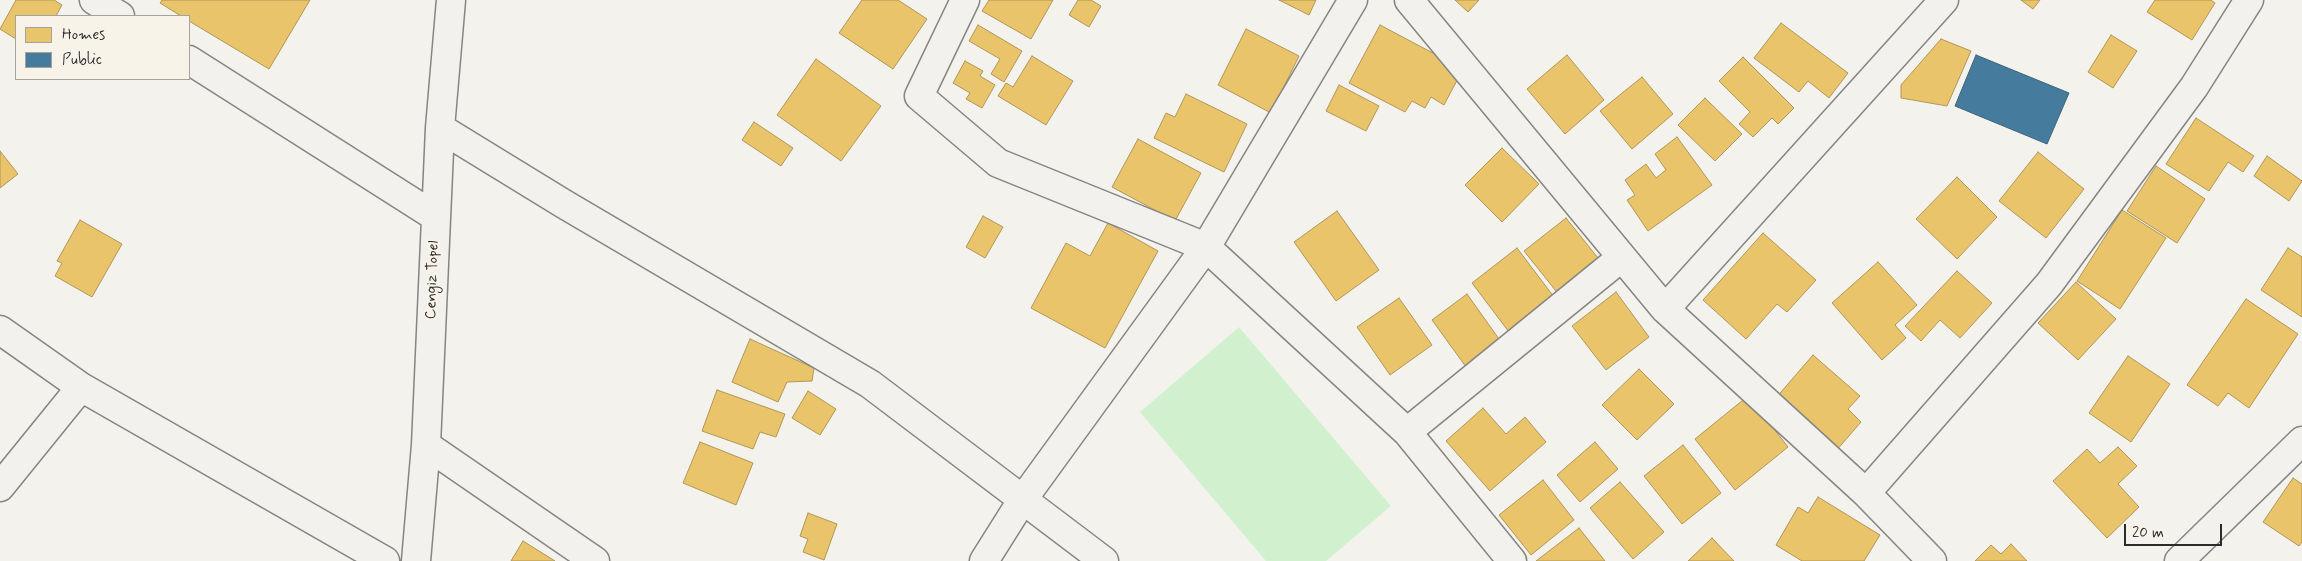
<!DOCTYPE html>
<style>
body{margin:0}
#map{position:relative;width:2302px;height:561px;overflow:hidden;background:#f4f2ec;font-family:Mynerve,sans-serif}
canvas{display:block}
.legend{position:absolute;left:15px;top:15px;width:175px;height:65px;box-sizing:border-box;background:#f7f3e8;border:1px solid #a5a39c;margin:0;padding:6px 9px;list-style:none;font-size:15px;color:#2b2b2b}
.legend li{display:flex;align-items:center;gap:10px;height:25px}
.legend b{width:25px;border:1px solid #a5a39c}
.scale{position:absolute;left:2124px;top:524px;width:98px;height:22px;box-sizing:border-box;border:2px solid #2b2b2b;border-top:0;padding-left:6px;font-size:15px;line-height:18px;white-space:nowrap;color:#2b2b2b;-webkit-text-stroke:4px #f7f3e8;paint-order:stroke}
</style>
<div id="map">
<canvas width="2302" height="561"></canvas>
<ul class="legend">
<li><b style="height:14px;background:#e9c46a"></b>Homes</li>
<li><b style="height:14px;background:#457b9d"></b>Public</li>
</ul>
<div class="scale">20 m</div>
</div>
<script>
const ctx = document.querySelector('canvas').getContext('2d');
ctx.lineJoin = 'round';
function fill(path, color) { ctx.fillStyle = color; ctx.fill(path, 'evenodd'); }
const poly = rows => new Path2D(rows.map(r => 'M' + r).join(''));
function stroke(path, color, width, dash) { ctx.strokeStyle = color; ctx.lineWidth = width; ctx.lineCap = dash ? 'butt' : 'round'; ctx.setLineDash(dash || []); ctx.stroke(path); }
function write(font, color, halo, rows, align = 'center') {
  ctx.font = font + ' Mynerve,sans-serif'; ctx.lineWidth = 5; ctx.setLineDash([]); ctx.textBaseline = 'middle'; ctx.strokeStyle = halo; ctx.fillStyle = color; for (const [text, x, y, turn = 0] of rows) {
    ctx.save(); ctx.translate(x, y); ctx.rotate((+turn || 0) * Math.PI / 180); ctx.textAlign = isNaN(turn) ? turn : align; if (halo) ctx.strokeText(text, 0, 0); ctx.fillText(text, 0, 0); ctx.restore();
  }
}
fill(poly([
 [1239,327,1391,506,1326,561,1266,561,1140,412]
]), '#d1f1ce');
const homes = poly([
 [16,0,54,0,62,5,56,16,16,16,16,39,0,29,16,0],
 [162,0,310,0,269,69,189,21,189,16,181,16,160,3,162,0],
 [862,0,898,0,927,19,893,69,839,33,862,0],
 [989,0,1053,0,1031,39,982,11,989,0],
 [1078,0,1091,0,1101,6,1089,27,1069,15,1078,0],
 [1279,0,1316,0,1309,15,1279,0],
 [1455,0,1479,0,1468,12,1455,0],
 [2021,0,2040,0,2033,9,2021,0],
 [2155,0,2211,0,2215,3,2192,40,2147,12,2155,0],
 [1781,23,1848,73,1829,98,1808,81,1799,92,1754,58,1781,23],
 [978,25,1022,51,1004,82,991,74,1000,59,969,41,978,25],
 [1380,25,1463,69,1444,105,1431,97,1425,108,1412,101,1405,112,1349,83,1380,25],
 [1246,29,1299,56,1271,113,1218,85,1246,29],
 [2111,35,2137,51,2113,88,2088,72,2111,35],
 [1941,39,1971,51,1947,106,1901,98,1901,85,1941,39],
 [1567,55,1604,100,1565,134,1527,89,1567,55],
 [1032,56,1073,81,1046,125,998,96,1006,83,1013,87,1032,56],
 [1743,57,1794,108,1778,124,1772,118,1753,137,1739,124,1750,112,1719,81,1743,57],
 [816,59,881,106,841,161,777,115,816,59],
 [965,61,983,71,980,76,995,85,982,108,966,99,970,93,953,83,965,61],
 [1642,77,1673,114,1632,149,1600,111,1642,77],
 [1339,85,1379,106,1366,131,1326,111,1339,85],
 [1186,94,1247,124,1224,172,1154,138,1166,113,1175,117,1186,94],
 [1705,98,1742,134,1715,161,1678,125,1705,98],
 [2196,118,2254,156,2243,172,2228,162,2209,191,2166,164,2196,118],
 [754,122,793,148,781,166,742,140,754,122],
 [1677,137,1712,185,1648,231,1627,200,1635,195,1625,180,1646,164,1656,178,1666,170,1655,154,1677,137],
 [1138,139,1201,173,1175,221,1112,187,1138,139],
 [1502,148,1539,184,1502,222,1465,185,1502,148],
 [0,151,18,174,0,188,0,151],
 [2038,152,2084,189,2046,238,1999,201,2038,152],
 [2267,156,2302,181,2289,201,2254,176,2267,156],
 [2156,166,2205,199,2177,243,2127,211,2156,166],
 [1957,177,1997,217,1957,259,1916,219,1957,177],
 [2122,210,2166,238,2120,309,2077,281,2122,210],
 [1337,211,1379,270,1336,301,1294,242,1337,211],
 [983,216,1003,227,985,258,966,247,983,216],
 [1566,218,1602,263,1560,296,1524,251,1566,218],
 [80,220,122,244,92,297,55,276,62,263,57,261,80,220],
 [1108,223,1158,251,1105,348,1031,308,1066,243,1090,256,1108,223],
 [1763,233,1816,280,1787,312,1777,304,1746,339,1703,300,1763,233],
 [1517,248,1554,297,1509,332,1472,283,1517,248],
 [2288,248,2302,257,2302,317,2261,290,2288,248],
 [1878,262,1917,305,1895,325,1906,338,1882,360,1832,303,1878,262],
 [1957,271,1992,303,1960,338,1940,320,1921,341,1905,326,1957,271],
 [2076,282,2116,319,2078,360,2038,323,2076,282],
 [1616,292,1649,337,1606,370,1572,326,1616,292],
 [1467,294,1504,346,1469,371,1432,320,1467,294],
 [1399,298,1432,345,1390,375,1357,327,1399,298],
 [2246,299,2298,334,2249,408,2228,393,2218,406,2187,385,2246,299],
 [750,339,814,368,812,381,787,382,778,402,732,382,750,339],
 [1813,355,1860,396,1848,409,1861,422,1835,452,1775,399,1813,355],
 [2128,356,2170,384,2131,442,2089,413,2128,356],
 [1639,369,1674,404,1637,440,1602,405,1639,369],
 [717,390,785,414,776,437,760,432,753,449,702,431,717,390],
 [808,391,836,409,820,435,792,418,808,391],
 [1748,396,1788,447,1735,490,1695,439,1748,396],
 [1483,408,1506,434,1525,417,1546,442,1490,491,1446,441,1483,408],
 [700,442,753,463,736,505,683,483,700,442],
 [1595,442,1618,469,1580,502,1557,475,1595,442],
 [1683,445,1721,493,1682,524,1644,476,1683,445],
 [2118,447,2137,466,2118,484,2139,507,2107,538,2053,481,2087,449,2100,463,2118,447],
 [2293,478,2302,484,2302,542,2299,546,2263,522,2293,478],
 [1543,480,1574,520,1531,555,1499,515,1543,480],
 [1620,482,1664,532,1633,559,1590,508,1620,482],
 [1818,497,1880,535,1864,561,1802,561,1776,545,1798,507,1808,513,1818,497],
 [808,513,837,524,824,560,803,552,808,539,800,536,808,513],
 [1579,528,1605,561,1536,561,1579,528],
 [1712,538,1734,561,1688,561,1712,538],
 [523,541,555,561,511,561,523,541],
 [2011,544,2027,561,1975,561,1991,545,2001,554,2011,544]
]);
fill(homes, '#e9c46a');
stroke(homes, '#b09657', 1);
const public = poly([
 [1976,55,2069,93,2047,144,1955,106,1976,55]
]);
fill(public, '#457b9d');
stroke(public, '#3d637b', 1);
const minor = poly([
 [94,0,120,16],
 [965,0,919,96,998,163,1206,247,1407,432,1512,561],
 [1409,0,1665,309,1866,493,1932,561],
 [189,60,436,217],
 [440,128,564,204,870,384,1104,561],
 [1665,309,1944,0],
 [0,330,81,387,385,561],
 [1407,432,1622,257],
 [426,445,595,561],
 [0,487,81,387],
 [1866,493,2049,284,2194,87,2249,0],
 [416,561,426,445,440,128,451,0],
 [984,561,1023,499,1206,247,1353,0],
 [2179,561,2302,441]
]);
stroke(minor, '#858582', 31);
stroke(minor, '#f2f1ed', 28);
write('15px', '#2b2b2b', '#f7f3e8', [
 ["Cengiz Topel",433,280,-88]
]);
</script>
